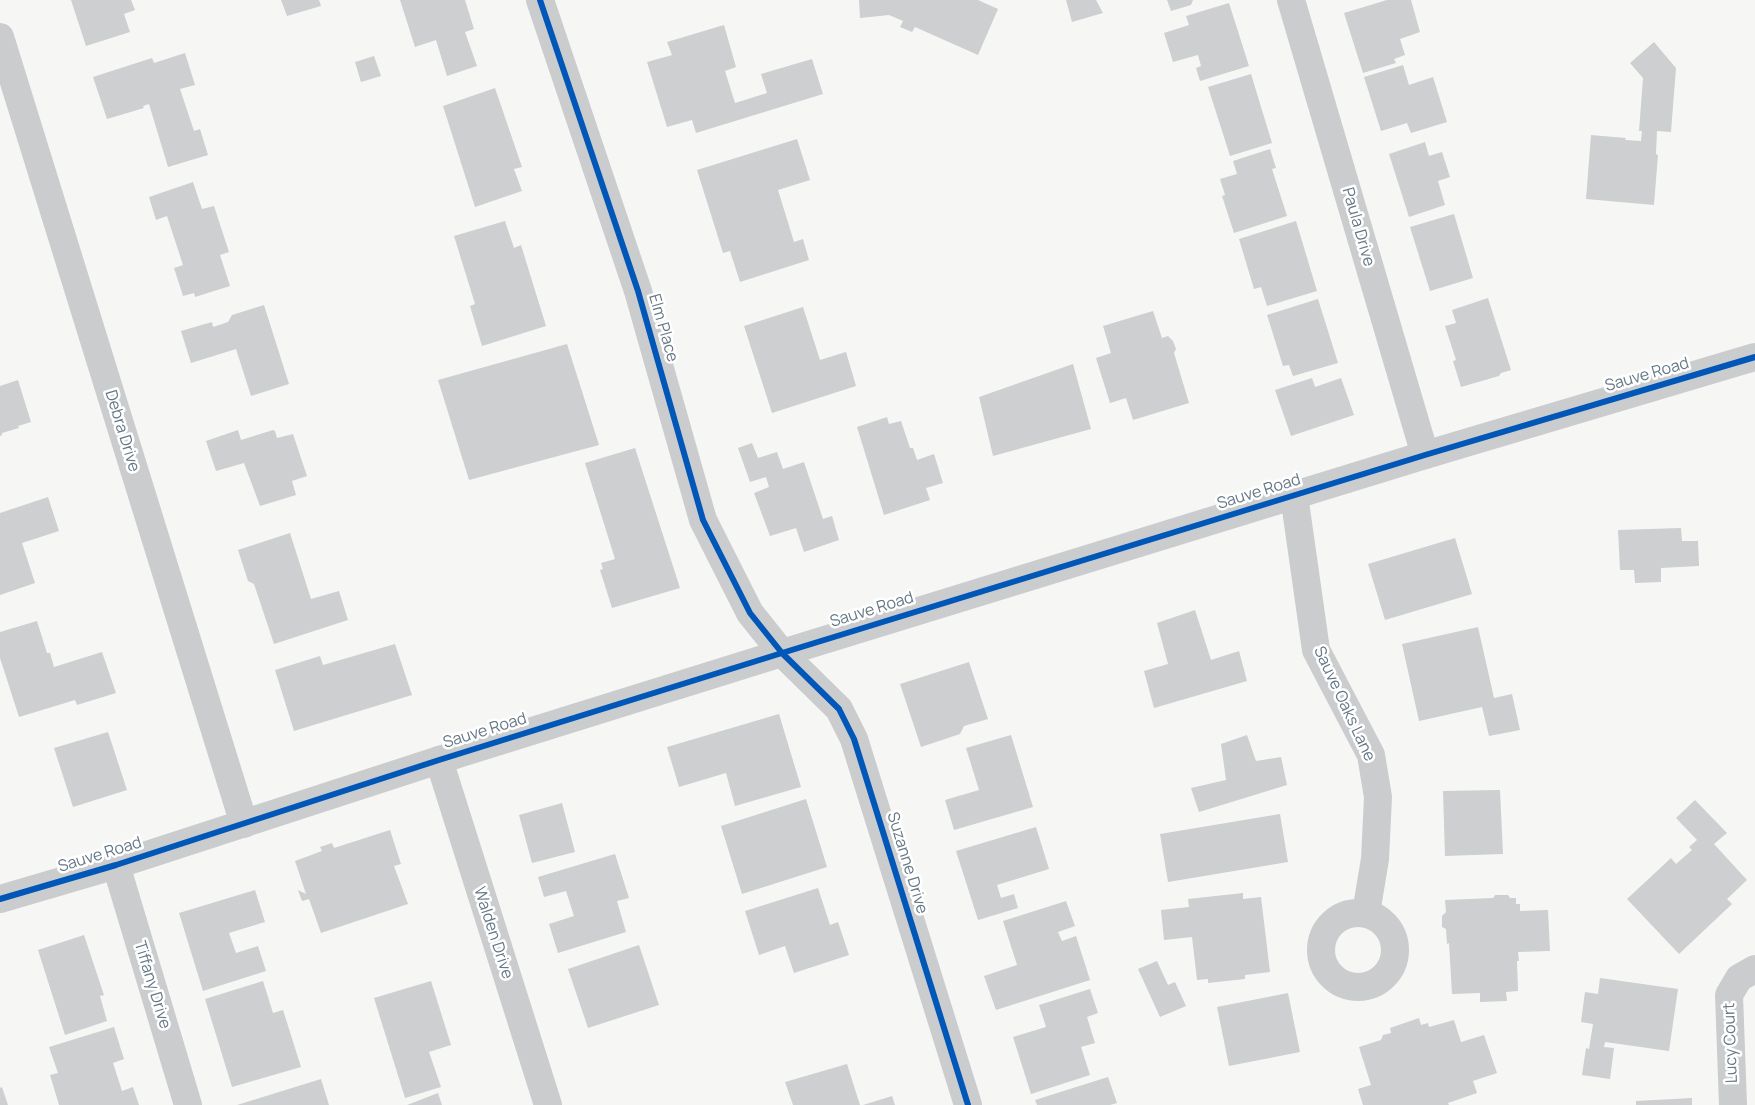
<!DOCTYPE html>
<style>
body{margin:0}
canvas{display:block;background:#f6f6f5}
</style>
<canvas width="1755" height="1105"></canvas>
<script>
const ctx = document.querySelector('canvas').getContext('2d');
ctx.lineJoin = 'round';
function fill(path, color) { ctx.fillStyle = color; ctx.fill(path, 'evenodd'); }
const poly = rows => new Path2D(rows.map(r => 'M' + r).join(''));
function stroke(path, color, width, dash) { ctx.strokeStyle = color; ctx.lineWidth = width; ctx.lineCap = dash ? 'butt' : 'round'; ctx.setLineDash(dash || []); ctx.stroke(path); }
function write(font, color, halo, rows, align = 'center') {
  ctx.font = font + ' Manrope,sans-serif'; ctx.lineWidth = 5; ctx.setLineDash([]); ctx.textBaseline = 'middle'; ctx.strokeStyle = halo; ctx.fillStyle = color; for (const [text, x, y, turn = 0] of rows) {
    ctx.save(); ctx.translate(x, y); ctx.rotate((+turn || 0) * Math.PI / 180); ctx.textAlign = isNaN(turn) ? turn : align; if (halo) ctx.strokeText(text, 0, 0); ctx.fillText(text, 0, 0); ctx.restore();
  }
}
fill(poly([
 [71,0,131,0,135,10,124,14,130,32,86,46],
 [281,0,319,0,321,6,287,16],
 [400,0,465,0,474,29,465,32,477,66,447,76,436,40,415,47],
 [859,0,978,0,998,9,978,55,915,27,912,32,900,27,903,21,889,15,860,18],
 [1066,0,1096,0,1103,13,1072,22],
 [1167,0,1193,0,1191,5,1171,11],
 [1387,0,1411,0,1420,32,1400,39,1405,55,1394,59,1396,63,1363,73,1344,13],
 [1229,3,1249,66,1200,81,1196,68,1201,66,1198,55,1173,62,1164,33,1189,25,1186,16],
 [724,25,736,67,725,71,735,103,767,93,761,74,812,59,823,94,696,133,692,120,667,127,647,62,672,55,667,42],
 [1654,42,1676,68,1671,132,1657,131,1656,154,1658,155,1654,205,1586,199,1591,135,1626,138,1625,140,1641,141,1642,131,1639,131,1643,78,1630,63],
 [185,53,195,85,180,89,194,131,200,129,208,155,168,167,149,104,143,106,144,108,107,119,93,77,152,58,154,63],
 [374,56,381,76,361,82,355,62],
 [1403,65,1409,85,1433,77,1447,122,1411,133,1407,123,1381,131,1364,77],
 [1251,74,1272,143,1230,156,1208,87],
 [495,88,522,167,514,169,522,191,475,207,443,106],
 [797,139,810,180,778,190,794,242,803,239,809,260,740,282,730,251,723,253,697,170],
 [1425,142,1429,156,1442,152,1450,177,1438,181,1445,205,1409,217,1389,154],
 [1270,149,1276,168,1272,169,1287,216,1234,233,1222,196,1225,195,1220,179,1237,174,1233,161],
 [193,182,202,209,214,206,229,252,220,255,230,286,195,297,194,293,183,296,174,268,183,265,167,216,156,220,149,197],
 [1454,214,1473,278,1430,291,1410,227],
 [505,221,514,248,521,245,546,326,482,346,470,306,475,304,454,236],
 [1296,221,1317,291,1267,306,1261,287,1268,285,1254,289,1239,239],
 [1488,298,1511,370,1501,373,1499,376,1461,387,1453,361,1456,360,1445,326,1456,323,1452,310],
 [1318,299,1338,363,1293,376,1289,365,1283,366,1267,315],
 [264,305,289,384,251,396,236,349,191,363,181,331,212,322,213,327,228,322,232,315],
 [803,307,820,360,846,352,856,386,772,413,744,326],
 [1153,311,1162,338,1168,336,1173,341,1176,349,1174,353,1189,403,1133,420,1126,398,1110,403,1096,358,1111,353,1103,326],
 [567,344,599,445,469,480,438,380],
 [1073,364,1091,429,993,456,979,397],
 [1312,378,1315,387,1341,378,1354,415,1291,436,1275,390],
 [18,380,31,422,18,426,19,428,2,433,2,435,0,436,0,386],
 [887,417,889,424,901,421,910,448,913,448,917,460,934,454,943,483,926,488,930,500,884,515,857,427],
 [238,430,241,440,273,430,275,431,277,438,293,434,307,476,292,481,296,495,260,506,244,463,216,471,206,441],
 [752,443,758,458,777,452,783,469,804,462,823,519,832,516,839,540,804,552,796,528,770,536,754,493,769,487,766,477,750,482,738,448],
 [635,448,680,588,612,608,600,570,603,569,601,563,615,559,585,463],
 [48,497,59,531,22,543,35,583,0,595,0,513],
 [1681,528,1682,541,1698,541,1699,566,1661,568,1661,582,1635,583,1634,570,1620,570,1618,530],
 [290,533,311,599,339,591,348,620,274,644,254,584,248,581,238,550],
 [1455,538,1472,594,1385,620,1368,564],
 [1195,610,1211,660,1239,651,1247,681,1154,708,1144,671,1168,664,1157,623],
 [37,621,47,653,50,653,54,667,102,652,116,693,77,705,75,700,19,717,0,658,0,632],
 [1478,627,1494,698,1512,694,1520,730,1489,736,1482,707,1419,721,1402,644],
 [395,644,412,695,294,731,275,670,320,656,323,665],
 [969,662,988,719,964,726,960,734,921,747,900,684],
 [779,714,801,787,735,806,726,773,679,787,667,747],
 [108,732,127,790,73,807,54,748],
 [1011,735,1033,807,954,830,945,800,979,790,966,748],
 [1247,735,1256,761,1281,757,1287,785,1199,812,1191,788,1226,780,1221,744],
 [1500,790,1503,854,1445,856,1443,791],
 [806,799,827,867,742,894,721,826],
 [1695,800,1727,833,1714,844,1747,880,1727,899,1732,904,1679,954,1627,899,1671,858,1676,864,1692,850,1689,847,1697,840,1676,818],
 [562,803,575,852,532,863,519,815],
 [1280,814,1288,862,1168,882,1160,834],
 [1036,827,1049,869,997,885,1001,898,1014,894,1018,908,978,920,956,851],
 [390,830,401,864,394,866,408,904,321,933,309,899,302,901,298,890,306,894,295,861,322,851,320,847,332,843,334,848],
 [615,854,629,898,617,901,626,932,558,953,549,924,574,916,566,891,544,897,538,877],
 [818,888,830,925,838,922,849,955,794,973,785,946,759,955,745,911],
 [255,890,265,922,229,933,236,953,258,946,266,971,203,991,179,913],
 [1243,893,1243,899,1261,897,1270,972,1245,975,1245,979,1208,983,1208,979,1197,980,1192,937,1164,940,1161,910,1189,907,1188,899],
 [1495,895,1508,895,1510,898,1516,898,1516,904,1520,904,1520,911,1548,910,1550,951,1518,952,1519,961,1517,961,1518,991,1506,992,1507,1001,1480,1002,1480,993,1452,994,1449,943,1447,944,1446,929,1442,927,1442,916,1446,912,1445,900,1493,898],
 [1066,901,1075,926,1058,932,1062,941,1076,936,1090,980,996,1010,984,976,1017,965,1003,921],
 [84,935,104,995,100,996,107,1021,65,1035,38,950],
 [639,945,659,1005,588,1028,568,969],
 [1157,961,1168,985,1175,982,1186,1006,1160,1017,1138,969],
 [1600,978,1678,989,1669,1051,1605,1042,1604,1047,1614,1048,1610,1079,1582,1075,1586,1048,1589,1049,1593,1024,1581,1022,1585,992,1598,994],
 [263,981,273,1013,283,1010,301,1067,232,1087,205,999],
 [431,981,451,1045,429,1052,441,1087,405,1098,374,998],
 [1090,989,1098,1013,1087,1017,1095,1043,1081,1047,1090,1075,1031,1094,1013,1037,1046,1027,1039,1005],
 [1288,993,1300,1052,1229,1066,1217,1007],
 [1419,1018,1421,1025,1428,1023,1429,1027,1454,1020,1461,1042,1484,1035,1497,1073,1473,1081,1477,1093,1448,1103,1449,1105,1363,1105,1358,1089,1371,1085,1359,1047,1381,1040,1383,1035,1391,1033,1390,1028],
 [114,1027,124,1059,113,1063,122,1091,133,1087,139,1105,59,1105,50,1075,58,1073,49,1047],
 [847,1064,860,1105,793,1105,785,1082],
 [1108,1077,1117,1103,1110,1105,1037,1105,1035,1100],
 [321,1079,329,1105,237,1105],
 [2,1087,8,1105,0,1105,0,1088],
 [438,1093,442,1105,407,1105],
 [892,1096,895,1105,863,1105],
 [1692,1098,1692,1105,1636,1105,1636,1101]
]), '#cdcfd0');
stroke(poly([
 [540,0,638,291,703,520,750,613,782,653,839,709,854,739,968,1105],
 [1291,0,1425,455],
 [0,37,244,824],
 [1294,495,1316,650,1371,755,1378,797,1375,859,1366,913],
 [439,760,548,1105],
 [116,865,188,1105],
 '1321 950a37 37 0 1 1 74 0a37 37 0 1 1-74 0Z',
 [1733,1105,1729,995,1739,978,1755,969]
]), '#cbcccd', 28);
stroke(poly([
 [0,899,116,865,439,760,782,653,1425,455,1755,357]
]), '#cbcccd', 28);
stroke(poly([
 [540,0,638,291,703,520,750,613,782,653,839,709,854,739,968,1105],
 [0,899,116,865,439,760,782,653,1425,455,1755,357]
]), '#0057b8', 6);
write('16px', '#657886', '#fff', [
 ["Paula Drive",1358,227,74],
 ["Elm Place",663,328,74],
 ["Sauve Road",1647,375,-16],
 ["Debra Drive",122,431,73],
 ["Sauve Road",1259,492,-17],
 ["Sauve Road",872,610,-17],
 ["Sauve Oaks Lane",1344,704,65],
 ["Sauve Road",485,731,-17],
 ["Sauve Road",100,855,-17],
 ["Suzanne Drive",907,863,73],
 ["Walden Drive",493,933,72],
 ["Tiffany Drive",152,985,73],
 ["Lucy Court",1731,1043,-92]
]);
</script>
